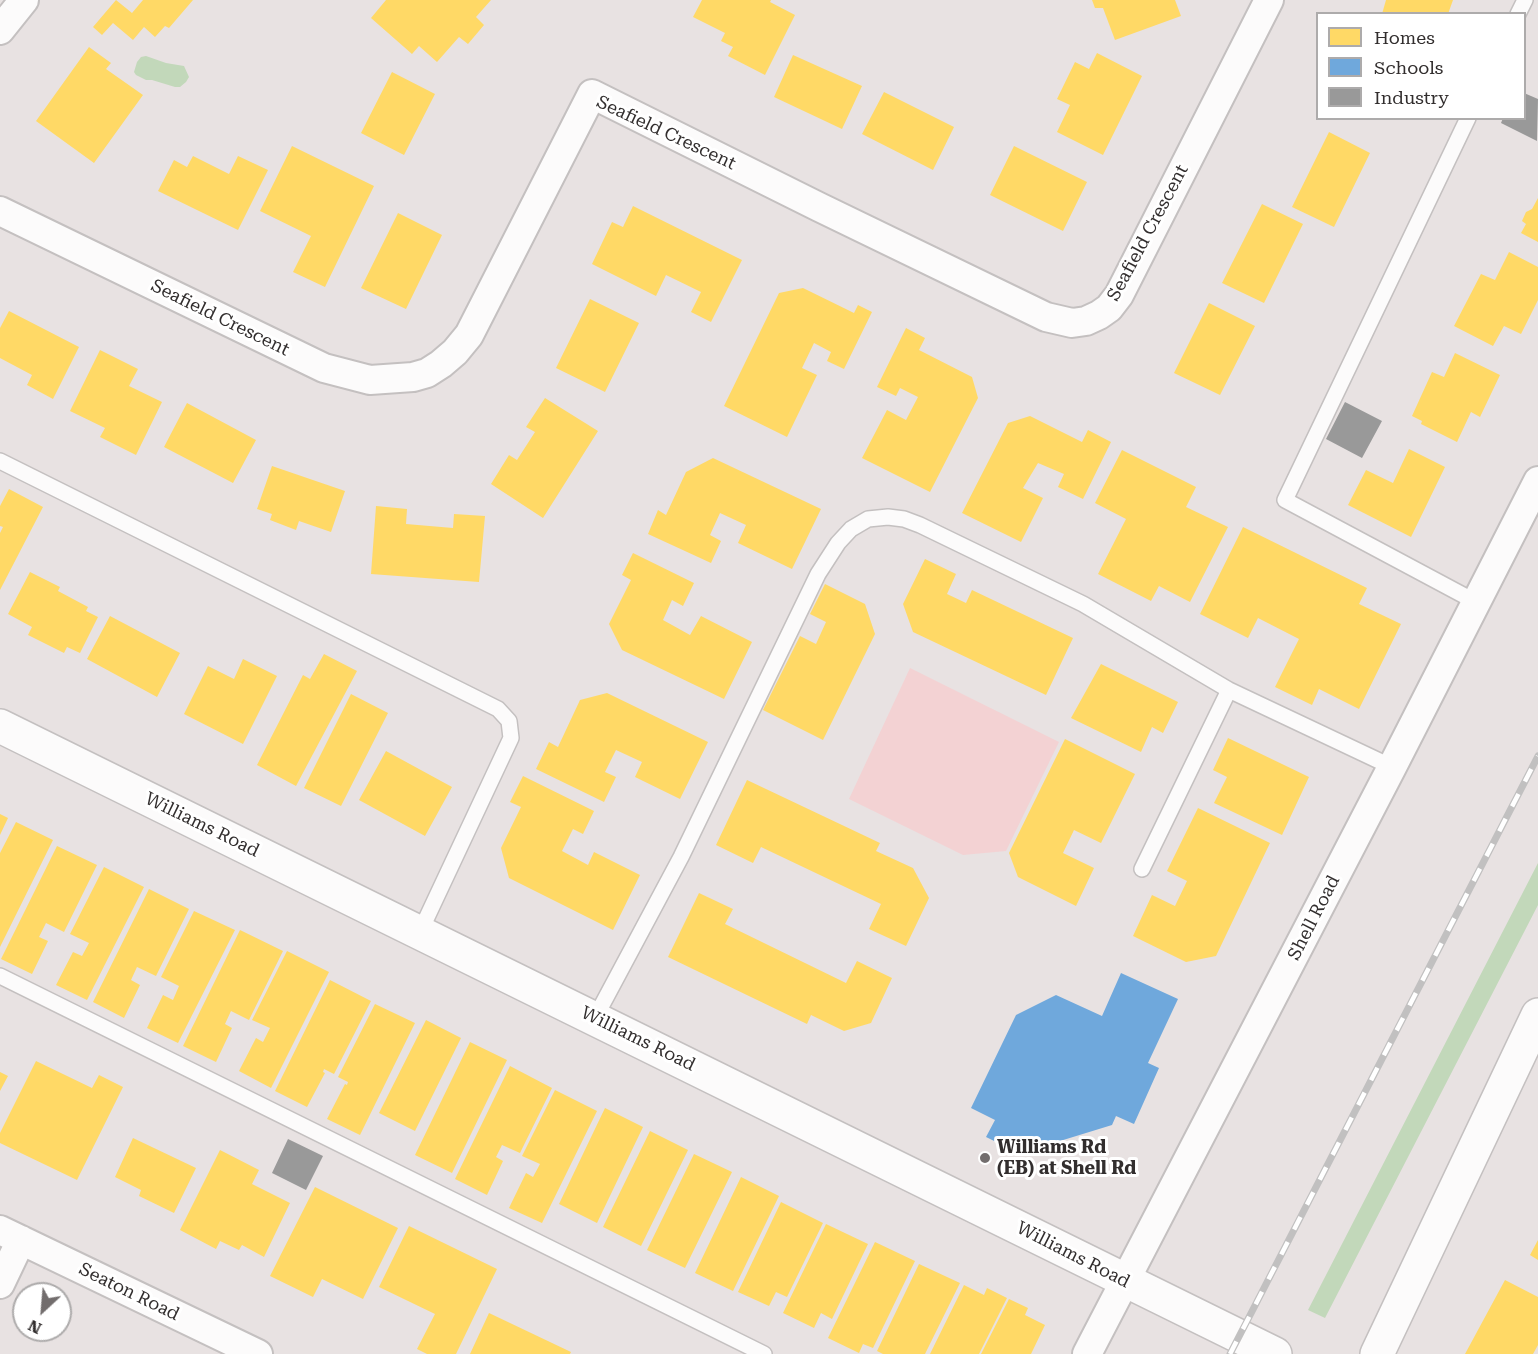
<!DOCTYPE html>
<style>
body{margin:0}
#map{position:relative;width:1538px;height:1354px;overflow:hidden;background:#e8e2e2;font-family:"Roboto Serif",serif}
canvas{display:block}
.legend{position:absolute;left:1316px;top:12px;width:210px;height:108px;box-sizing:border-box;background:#fff;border:2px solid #adabab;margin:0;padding:8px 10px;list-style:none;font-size:18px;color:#322e2e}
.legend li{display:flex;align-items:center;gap:12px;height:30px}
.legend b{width:30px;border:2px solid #adabab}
.north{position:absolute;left:12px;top:1282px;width:60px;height:60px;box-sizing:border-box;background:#fff;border:2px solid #adabab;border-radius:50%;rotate:206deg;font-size:16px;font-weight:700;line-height:24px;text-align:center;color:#322e2e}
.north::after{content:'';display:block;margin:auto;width:21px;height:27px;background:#726d6d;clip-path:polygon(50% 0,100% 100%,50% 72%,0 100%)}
</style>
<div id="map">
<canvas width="1538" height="1354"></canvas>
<ul class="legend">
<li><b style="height:16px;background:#ffd966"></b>Homes</li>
<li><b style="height:16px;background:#6fa8dc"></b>Schools</li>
<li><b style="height:16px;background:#999"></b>Industry</li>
</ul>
<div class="north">N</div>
</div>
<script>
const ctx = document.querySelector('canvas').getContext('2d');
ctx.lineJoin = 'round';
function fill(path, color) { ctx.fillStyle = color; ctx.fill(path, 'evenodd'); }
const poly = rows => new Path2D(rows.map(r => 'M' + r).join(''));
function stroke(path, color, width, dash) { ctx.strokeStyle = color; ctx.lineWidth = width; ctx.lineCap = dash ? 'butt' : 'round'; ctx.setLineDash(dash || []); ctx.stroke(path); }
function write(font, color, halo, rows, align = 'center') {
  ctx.font = font + ' "Roboto Serif",serif'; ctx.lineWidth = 6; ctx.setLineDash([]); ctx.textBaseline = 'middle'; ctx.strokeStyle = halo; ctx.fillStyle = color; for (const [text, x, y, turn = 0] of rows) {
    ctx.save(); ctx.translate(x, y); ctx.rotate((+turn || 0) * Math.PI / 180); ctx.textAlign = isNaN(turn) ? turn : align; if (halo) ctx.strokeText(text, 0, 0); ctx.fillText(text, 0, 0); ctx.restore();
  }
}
fill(poly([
 [910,668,1059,742,1006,851,963,855,849,799]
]), '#f3d2d3');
fill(poly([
 [146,56,166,63,184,66,189,77,186,82,180,87,175,87,152,80,146,80,136,75,134,72,137,62,141,57],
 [1538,863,1538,905,1325,1318,1308,1310]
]), '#c2d8ba');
fill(poly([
 [116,0,132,13,143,0,193,0,169,28,165,26,155,37,144,27,133,40,113,23,102,35,93,27],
 [386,0,491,0,476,17,484,25,468,44,459,37,437,62,419,46,412,54,371,18],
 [702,0,771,0,770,2,795,15,765,75,728,56,733,47,721,41,725,33,693,17],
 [1092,0,1175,0,1181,16,1115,40,1103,8,1095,8],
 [1386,0,1453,0,1448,14,1382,14],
 [89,47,111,63,106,69,143,95,94,163,36,121],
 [1097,53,1142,76,1103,155,1057,132,1070,105,1057,99,1075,62,1089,69],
 [793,55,862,86,842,129,774,97],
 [392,72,435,94,404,155,361,133],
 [884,92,954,127,933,170,862,134],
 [1329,132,1370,153,1334,227,1292,207],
 [292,146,374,186,325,287,293,272,311,236,260,211],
 [1014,146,1087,182,1063,231,990,195],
 [193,156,229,174,238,156,268,170,238,230,158,191,174,160,187,167],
 [1538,198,1538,242,1521,233,1526,224,1522,221,1526,212,1532,209],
 [1262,204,1303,224,1264,303,1222,283],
 [633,206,742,260,711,322,691,312,701,292,666,275,656,296,592,264,612,222,623,227],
 [398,213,442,235,406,309,361,288],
 [1509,252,1538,267,1538,300,1521,334,1504,326,1493,346,1454,326,1481,274,1495,280],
 [803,288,854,313,858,305,872,312,844,369,827,361,831,352,814,343,802,368,817,375,787,437,724,406,779,293],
 [590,299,639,323,605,392,556,368],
 [1209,303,1255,326,1220,395,1174,373],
 [9,311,79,347,53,399,27,385,32,375,0,358,0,328],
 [906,328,925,338,919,350,972,377,978,398,930,492,862,458,887,410,906,420,918,397,900,388,896,396,877,387],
 [100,350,138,369,129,386,162,402,136,455,100,437,105,428,70,411],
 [1455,353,1500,375,1480,417,1471,412,1457,442,1421,424,1422,421,1412,416,1432,372,1444,377],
 [545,398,598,431,543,518,491,484,509,455,517,460,535,432,526,427],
 [187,403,256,440,233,483,164,447],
 [1030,416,1082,442,1088,430,1111,442,1083,499,1058,487,1064,474,1038,463,1023,488,1043,498,1021,542,962,513,1008,423],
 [1409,449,1445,467,1411,537,1348,505,1366,470,1393,483],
 [1122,450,1196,487,1186,507,1228,527,1190,602,1159,586,1151,601,1098,574,1126,519,1095,503],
 [713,458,821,509,792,569,738,543,746,525,720,513,710,535,721,541,711,563,648,534,658,510,666,515,686,472],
 [272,466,345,491,331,532,299,521,296,530,270,520,272,514,257,509],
 [9,489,43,507,0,590,0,533,3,527,0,526,0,506],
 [376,506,407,509,406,524,453,528,454,514,485,516,479,582,371,574],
 [1243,527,1367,588,1359,604,1401,624,1359,709,1319,689,1312,705,1275,687,1299,639,1258,618,1248,638,1200,614],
 [633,553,694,583,683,606,672,600,663,620,690,635,701,616,752,642,724,699,622,650,609,624,631,580,622,575],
 [925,559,956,574,947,594,966,603,972,590,1073,638,1046,695,913,632,903,604],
 [30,572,60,587,58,591,88,607,86,611,98,617,80,653,67,647,64,653,28,635,32,627,8,614],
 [825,584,865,604,875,634,823,740,763,710,800,636,816,644,826,622,810,614],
 [110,616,180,653,157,697,87,659],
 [324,654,357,671,296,786,257,765,303,675,310,679],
 [243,659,277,676,243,744,184,714,208,666,234,679],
 [1101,664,1178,702,1163,733,1152,727,1141,752,1071,718],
 [607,693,708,742,680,799,635,777,642,762,616,750,605,772,616,777,604,802,536,769,549,742,558,747,580,700],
 [351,694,388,713,341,806,304,788],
 [1228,738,1309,777,1282,835,1214,803,1227,777,1213,770],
 [1065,739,1135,774,1101,843,1074,830,1063,853,1094,868,1076,906,1018,877,1009,853],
 [386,751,452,787,425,836,359,800],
 [523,776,594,811,583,834,573,829,562,851,588,865,594,852,640,875,613,930,509,878,501,848,521,807,510,802],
 [747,780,880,843,876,851,913,868,929,898,906,946,869,929,881,904,761,847,753,863,716,845],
 [1198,808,1270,843,1216,956,1186,962,1133,936,1152,895,1175,906,1187,881,1167,871],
 [0,814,8,818,0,835],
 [16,822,53,840,0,947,0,853],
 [57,846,97,865,64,932,46,923,39,937,48,941,32,974,1,959],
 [104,867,144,887,87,1000,56,985,73,952,82,956,89,943,70,934],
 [149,889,189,909,156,976,137,967,131,980,140,985,124,1018,93,1002],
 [699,893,733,909,725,924,846,983,857,961,892,978,871,1023,844,1031,811,1015,807,1024,668,957],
 [194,911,235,930,178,1043,147,1028,163,995,173,1000,179,986,161,977],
 [240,930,283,951,249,1020,231,1011,225,1024,232,1028,216,1062,183,1046],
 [287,951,329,972,271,1088,239,1071,256,1038,263,1042,270,1028,252,1020],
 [330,980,371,1001,334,1074,324,1069,323,1072,325,1073,307,1107,275,1091],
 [375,1004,415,1023,360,1135,327,1119,345,1084,347,1085,348,1082,338,1077],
 [426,1020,461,1038,415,1131,379,1113],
 [470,1042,507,1060,452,1173,415,1155],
 [36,1061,92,1088,99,1075,123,1087,77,1180,0,1143,0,1133],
 [510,1066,552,1088,520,1153,502,1145,496,1157,503,1161,487,1195,455,1179],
 [0,1072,8,1076,0,1091],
 [555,1090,597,1111,542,1223,509,1208,526,1173,533,1177,540,1164,522,1156],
 [605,1108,643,1127,597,1223,559,1204],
 [650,1131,688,1150,641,1246,603,1227],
 [133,1138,196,1168,174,1213,139,1196,141,1190,115,1177],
 [220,1150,259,1170,252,1184,290,1203,264,1257,242,1245,239,1250,220,1241,216,1249,180,1230],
 [694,1154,732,1172,685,1268,647,1250],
 [741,1177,779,1196,733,1291,695,1273],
 [315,1187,398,1228,363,1299,322,1279,313,1297,270,1276],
 [781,1202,823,1223,787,1297,776,1292,769,1306,738,1292],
 [826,1224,868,1244,832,1319,821,1313,814,1328,783,1313],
 [409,1226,497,1269,456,1354,427,1354,417,1349,435,1314,379,1287],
 [1538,1240,1538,1260,1530,1255],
 [875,1242,915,1261,873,1348,863,1344,859,1353,828,1338],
 [919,1264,960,1283,925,1354,883,1354,877,1351],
 [1505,1280,1538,1297,1538,1345,1533,1354,1465,1354],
 [964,1285,984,1295,987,1288,1007,1298,979,1354,930,1354],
 [1009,1299,1028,1308,1025,1315,1045,1325,1031,1354,981,1354],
 [489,1313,571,1352,570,1354,470,1354]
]), '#ffd966');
fill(poly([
 [1121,973,1178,999,1148,1063,1159,1068,1134,1124,1116,1116,1112,1125,1047,1145,1033,1138,1025,1156,986,1137,995,1120,971,1108,1016,1015,1056,995,1102,1016]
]), '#6fa8dc');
fill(poly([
 [1524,93,1538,99,1537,141,1501,123,1503,118,1524,118],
 [1345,402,1382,421,1362,458,1326,439],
 [288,1139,323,1156,306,1190,272,1173]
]), '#999');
const lane = poly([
 [1518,14,1525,0],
 [1468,118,1285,500,1476,602],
 [0,461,498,709,509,721,511,738,420,932],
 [1142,869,1229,690],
 [0,976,764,1354],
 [595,1018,681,857,818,574,838,543,851,529,868,519,888,517,904,519,920,525,1083,604,1229,690,1392,767]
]);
const street = poly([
 [0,30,24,0],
 [0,211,324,368,370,380,413,377,427,373,441,364,455,352,469,335,592,94,819,207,1046,317,1072,323,1086,321,1099,315,1109,308,1119,295,1269,0],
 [0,1230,258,1354],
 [0,1284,21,1240],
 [1087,1354,1392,767,1538,481]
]);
const secondary = poly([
 [0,726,1275,1354],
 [1377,1354,1538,1015]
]);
stroke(lane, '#c4c0c0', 18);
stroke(street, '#c4c0c0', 32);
stroke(secondary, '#c4c0c0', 36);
stroke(lane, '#fcfbfb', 15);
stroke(street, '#fcfbfb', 28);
stroke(secondary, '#fcfbfb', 33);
const rail = poly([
 [1230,1354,1538,756]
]);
stroke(rail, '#c1c0c0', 7);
stroke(rail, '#fff', 4.5, [14]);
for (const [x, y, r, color] of [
 [985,1158,6,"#726d6d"]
]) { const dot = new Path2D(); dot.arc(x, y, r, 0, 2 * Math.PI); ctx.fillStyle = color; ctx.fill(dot); stroke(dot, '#fff', 2); }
write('18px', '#322e2e', '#fff', [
 ["Seafield Crescent",666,133,25],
 ["Seafield Crescent",1148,233,-62],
 ["Seafield Crescent",220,318,26],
 ["Williams Road",202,825,26],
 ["Shell Road",1314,918,-63],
 ["Williams Road",638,1039,26],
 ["Williams Road",1073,1255,27],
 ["Seaton Road",129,1292,26]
]);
write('bold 18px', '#322e2e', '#fff', [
 ["Williams Rd",997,1148],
 ["(EB) at Shell Rd",997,1169]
], 'left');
</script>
